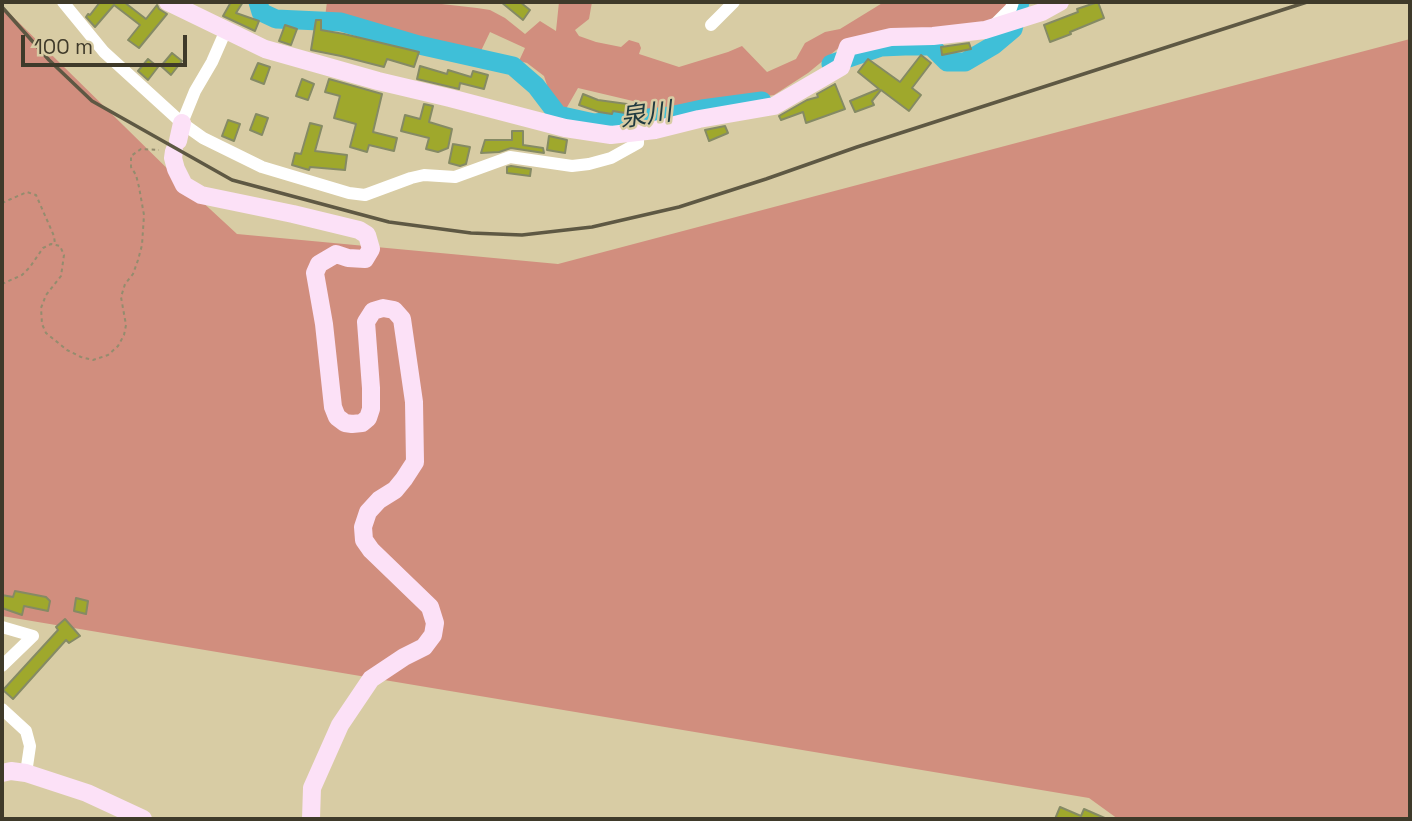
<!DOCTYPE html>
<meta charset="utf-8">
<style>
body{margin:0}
#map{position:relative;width:1412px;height:821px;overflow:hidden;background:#d8cca4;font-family:"Space Grotesk",sans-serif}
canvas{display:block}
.frame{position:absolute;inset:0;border:4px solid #3f3a2a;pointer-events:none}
.scale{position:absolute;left:21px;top:35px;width:166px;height:32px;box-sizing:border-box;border:4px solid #3f3a2a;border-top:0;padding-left:9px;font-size:21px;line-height:24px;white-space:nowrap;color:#3f3a2a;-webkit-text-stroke:5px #d8cca4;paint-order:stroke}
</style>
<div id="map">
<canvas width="1412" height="821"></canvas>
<div class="frame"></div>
<div class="scale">100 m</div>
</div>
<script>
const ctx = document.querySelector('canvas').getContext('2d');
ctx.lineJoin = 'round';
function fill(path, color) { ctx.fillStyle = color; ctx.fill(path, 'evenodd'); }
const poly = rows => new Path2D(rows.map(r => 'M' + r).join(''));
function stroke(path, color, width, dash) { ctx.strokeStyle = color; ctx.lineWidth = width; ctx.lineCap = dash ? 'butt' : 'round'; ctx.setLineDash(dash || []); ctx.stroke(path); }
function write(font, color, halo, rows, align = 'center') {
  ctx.font = font + ' "Space Grotesk","Noto Sans JP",sans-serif'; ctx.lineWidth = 5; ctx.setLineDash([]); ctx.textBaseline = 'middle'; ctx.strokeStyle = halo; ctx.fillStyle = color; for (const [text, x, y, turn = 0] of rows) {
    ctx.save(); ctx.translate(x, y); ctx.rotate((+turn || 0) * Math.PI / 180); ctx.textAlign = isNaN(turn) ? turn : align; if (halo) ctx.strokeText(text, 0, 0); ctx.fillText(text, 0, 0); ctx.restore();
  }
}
fill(poly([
 [327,2,424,2,477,8,490,10,505,18,525,34,540,21,556,31,559,2,592,2,589,19,575,30,579,36,596,42,621,47,629,40,639,43,641,48,639,54,679,67,728,52,742,46,767,72,796,59,805,43,825,32,840,29,884,2,904,4,943,2,1007,2,1006,6,999,17,981,26,841,46,808,73,774,95,633,116,633,101,578,88,566,109,551,97,544,76,527,63,519,61,525,48,490,32,480,53,395,33,346,18,325,17],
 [2,6,184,185,237,234,558,264,1410,39,1410,819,1118,819,1089,798,2,616]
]), '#d18e7e');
stroke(poly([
 [258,2,261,12,276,19,341,22,419,45,513,66,536,86,558,115,594,123,670,116,702,109,762,101],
 [831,64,881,47,905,46,931,46,947,62,965,62,994,45,1013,29,1020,2]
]), '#3fbfd8', 19);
const building = poly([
 [100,2,124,2,146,19,157,5,159,9,167,14,139,48,128,40,140,25,114,5,95,27,86,17,88,14,90,15,100,2],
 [231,2,243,2,236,13,259,21,255,31,223,16,231,2],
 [501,2,520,2,530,10,523,20,501,2],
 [1098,2,1104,18,1070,32,1071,34,1050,42,1044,25,1078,12,1077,9,1098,2],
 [316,20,321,20,321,30,344,34,419,52,414,67,387,59,384,67,341,56,311,50,316,20],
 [285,25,297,29,291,45,279,41,285,25],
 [969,43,971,49,942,55,941,47,969,43],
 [172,53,182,61,171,75,161,66,172,53],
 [921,55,931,63,912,88,921,95,909,111,881,90,872,101,874,105,855,112,850,101,879,89,858,72,868,59,900,82,921,55],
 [148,59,158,67,148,80,138,71,148,59],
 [258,63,270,67,264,84,251,79,258,63],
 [420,66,447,74,448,70,471,77,473,71,488,75,484,89,460,83,459,89,417,79,420,66],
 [302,79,314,84,308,100,296,96,302,79],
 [329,79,382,94,373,132,397,138,394,151,369,145,367,152,350,147,356,124,334,118,340,96,325,92,329,79],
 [835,84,845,109,806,123,803,112,781,120,779,116,807,100,818,97,817,94,835,84],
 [583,94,598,100,627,104,625,113,613,111,612,114,599,112,579,105,583,94],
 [424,104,433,106,429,122,452,129,448,148,438,152,426,149,429,138,401,131,405,115,420,119,424,104],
 [256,114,268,118,262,135,250,130,256,114],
 [228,120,240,124,234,141,222,136,228,120],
 [310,123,322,126,315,151,347,155,345,170,310,167,309,170,292,165,295,153,301,154,310,123],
 [725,126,728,133,709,141,705,130,725,126],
 [512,131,523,131,523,145,543,148,544,153,511,148,499,152,481,153,485,140,512,140,512,131],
 [549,136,567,140,565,153,547,150,549,136],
 [453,144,470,147,466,164,460,166,449,163,453,144],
 [511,166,531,169,530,176,507,173,507,167,511,166],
 [15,591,46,597,50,601,48,611,24,606,22,615,2,608,2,595,13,597,15,591],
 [76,598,88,601,86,614,74,611,76,598],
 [65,619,80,636,69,643,66,640,13,699,3,690,58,630,56,627,65,619],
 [1060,807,1081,816,1084,809,1107,819,1055,819,1060,807]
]);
fill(building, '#9fa82c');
stroke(building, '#858a64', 2);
stroke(poly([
 [2,203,27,192,36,195,54,236,55,244],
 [2,284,22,275,30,267,43,248,51,244,60,246,64,255,61,276,46,295,41,308,42,324,46,333,67,350,81,357,93,360,108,355,118,346,124,335,126,325,121,297,125,284,133,274,138,260,142,245,144,215,139,187,136,175,131,167,131,156,141,149,159,150]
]), '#948c6e', 2, [3.5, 3.5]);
stroke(poly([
 [63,2,104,52,182,123,203,138,262,167,349,193,365,195,411,178,424,175,455,177,510,157,572,166,589,164,611,158,638,143,638,132],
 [711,25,734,2],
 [994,25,1011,8,1013,2],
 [182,123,195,91,212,62,226,30],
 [2,627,33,636,2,666],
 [2,709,26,731,30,746,26,773]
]), '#fff', 12);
stroke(poly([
 [168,2,265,49,378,81,450,98,565,128,611,135,655,130,699,119,774,106,841,67,848,47,891,37,933,36,985,30,1042,12,1060,2],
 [178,141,182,123],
 [174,151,173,158,176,169,184,185,201,195,293,214,359,230,367,235,371,249,365,259,348,258,336,254,319,264,315,273,324,324,333,407,337,417,345,423,352,424,362,423,368,418,371,409,371,388,366,322,373,311,383,308,394,310,402,319,414,402,415,462,404,479,395,490,379,500,368,512,363,527,364,540,371,550,430,607,435,623,433,635,424,647,404,657,371,679,340,725,312,788,311,819],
 [2,773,11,771,26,773,87,793,143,819]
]), '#fce1f7', 18);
stroke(poly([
 [2,7,49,60,92,101,232,180,389,222,471,233,522,235,592,227,679,207,766,179,857,147,1307,2]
]), '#5e5843', 3.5);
write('italic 26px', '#1f3a40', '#d8cca4', [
 ["泉川",646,116,-8]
]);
</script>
